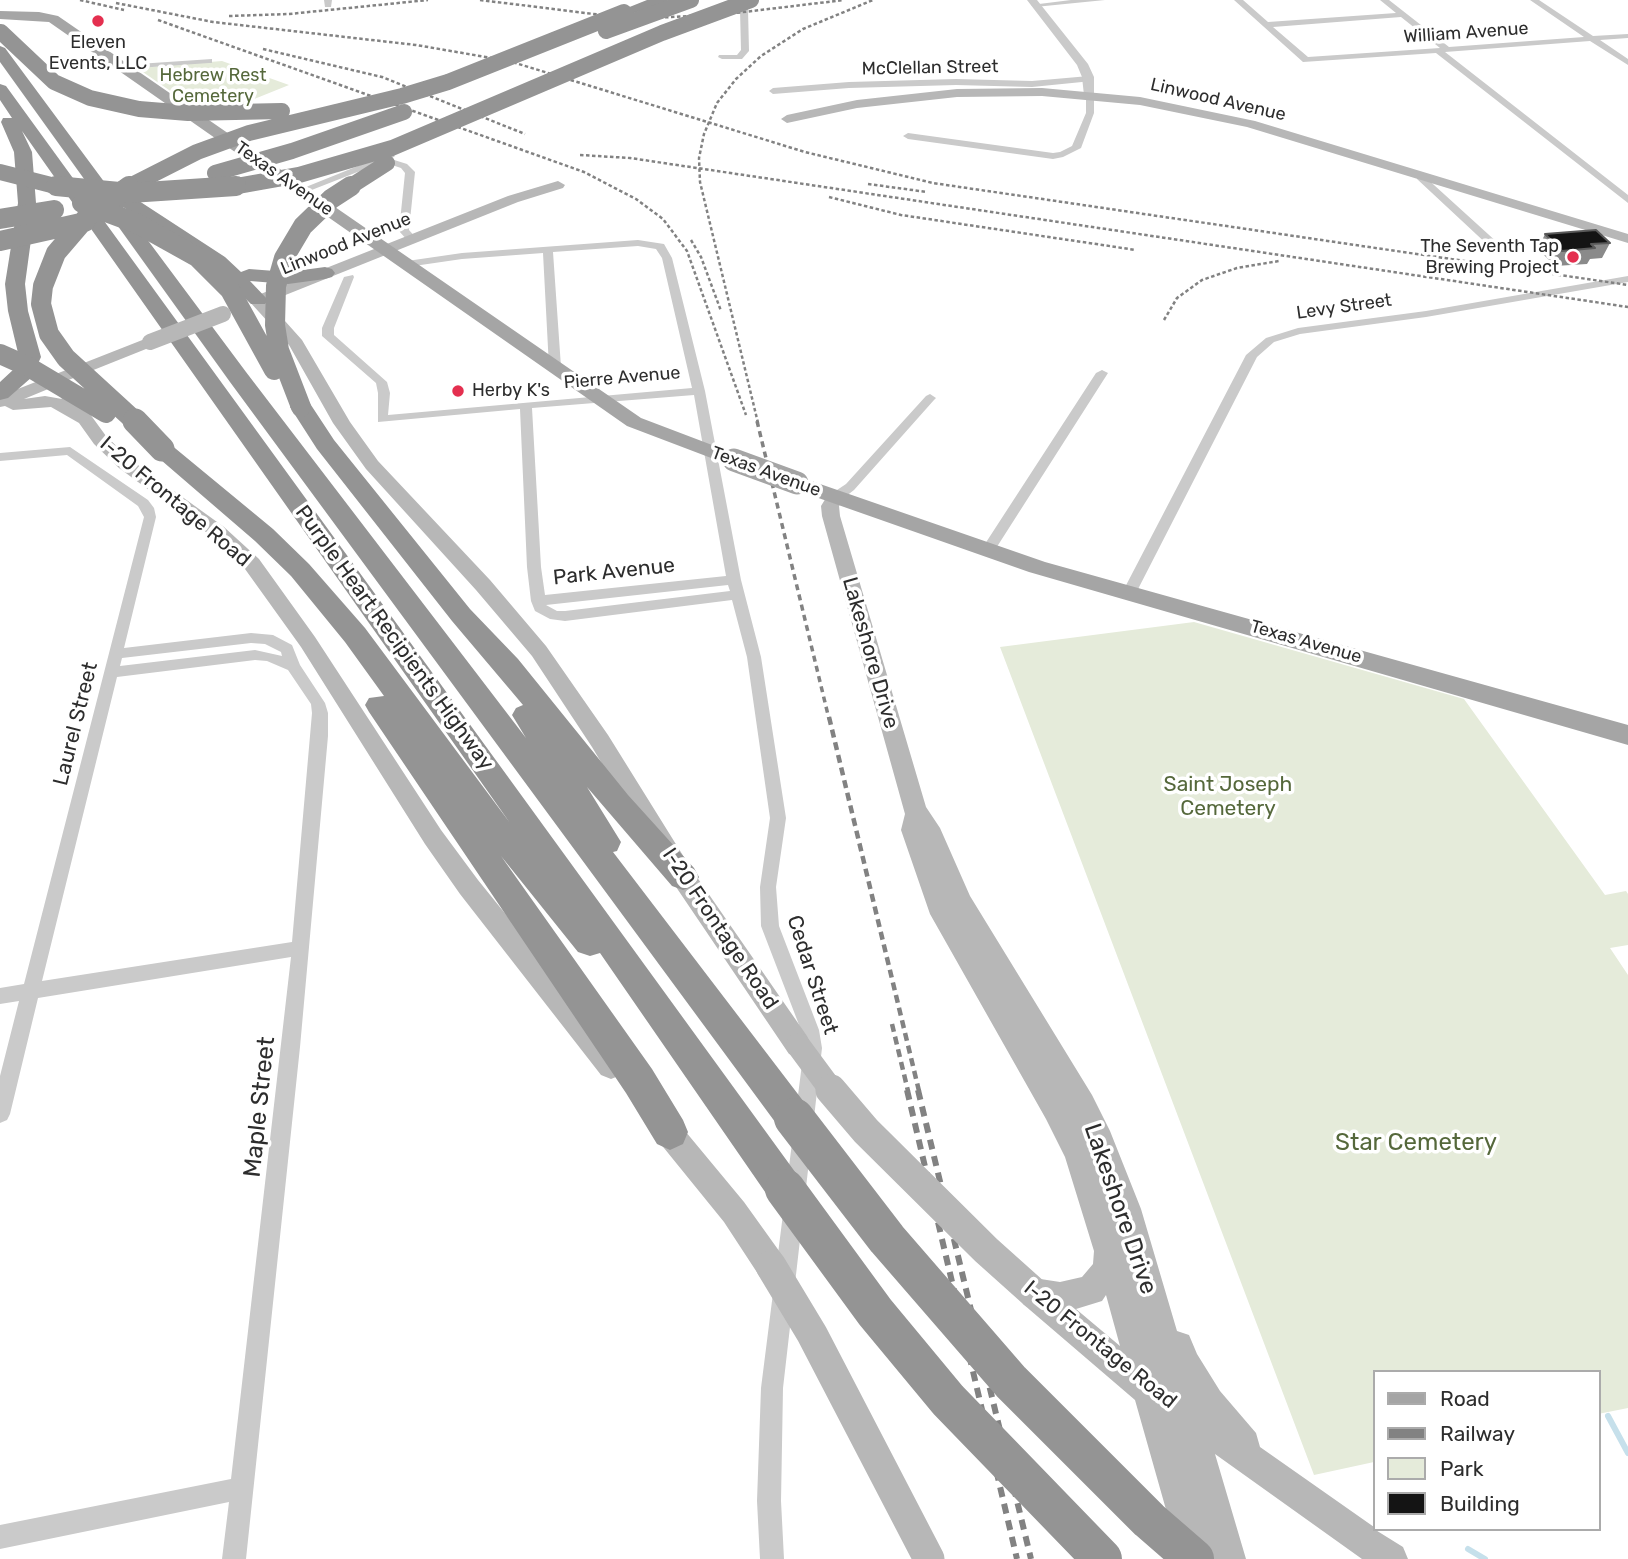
<!DOCTYPE html>
<style>
body{margin:0}
#map{position:relative;width:1628px;height:1559px;overflow:hidden;background:#fff;font-family:Rubik,sans-serif}
canvas{display:block}
.legend{position:absolute;left:1373px;top:1370px;width:228px;height:161px;box-sizing:border-box;background:#fff;border:2px solid #ababab;margin:0;padding:9px 12px;list-style:none;font-size:21px;color:#2d2d2d}
.legend li{display:flex;align-items:center;gap:14px;height:35px}
.legend b{width:35px;border:2px solid #ababab}
</style>
<div id="map">
<canvas width="1628" height="1559"></canvas>
<ul class="legend">
<li><b style="height:9px;background:#a5a5a5"></b>Road</li>
<li><b style="height:9px;background:#828282"></b>Railway</li>
<li><b style="height:19px;background:#e5ebda"></b>Park</li>
<li><b style="height:19px;background:#141414"></b>Building</li>
</ul>
</div>
<script>
const ctx = document.querySelector('canvas').getContext('2d');
ctx.lineJoin = 'round';
function fill(path, color) { ctx.fillStyle = color; ctx.fill(path, 'evenodd'); }
const poly = rows => new Path2D(rows.map(r => 'M' + r).join(''));
function stroke(path, color, width, dash) { ctx.strokeStyle = color; ctx.lineWidth = width; ctx.lineCap = dash ? 'butt' : 'round'; ctx.setLineDash(dash || []); ctx.stroke(path); }
function write(font, color, halo, rows, align = 'center') {
  ctx.font = font + ' Rubik,sans-serif'; ctx.lineWidth = 7; ctx.setLineDash([]); ctx.textBaseline = 'middle'; ctx.strokeStyle = halo; ctx.fillStyle = color; for (const [text, x, y, turn = 0] of rows) {
    ctx.save(); ctx.translate(x, y); ctx.rotate((+turn || 0) * Math.PI / 180); ctx.textAlign = isNaN(turn) ? turn : align; if (halo) ctx.strokeText(text, 0, 0); ctx.fillText(text, 0, 0); ctx.restore();
  }
}
fill(poly([
 [222,61,289,85,222,112,201,112,137,68],
 [1194,622,1464,699,1605,895,1626,891,1628,894,1628,945,1610,948,1628,975,1628,1408,1598,1414,1598,1372,1374,1372,1374,1462,1314,1475,1000,647]
]), '#e5ebda');
stroke(poly([
 [1608,1416,1628,1453],
 [1468,1549,1485,1559]
]), '#c6e0eb', 6);
fill(poly([
 [324,0,332,0,331,7,325,7,324,0],
 [735,0,743,0,748,9,749,51,742,59,722,59,718,57,719,55,737,55,741,50,740,9,735,0],
 [1071,0,1105,0,1035,7,1031,5,1071,0],
 [1234,0,1243,0,1268,22,1396,13,1380,0,1389,0,1449,47,1584,37,1530,0,1539,0,1593,36,1628,34,1628,38,1600,40,1628,59,1628,65,1590,41,1445,52,1628,195,1628,203,1436,53,1303,62,1234,0],
 [1401,17,1440,48,1308,57,1273,27,1401,17],
 [212,59,212,63,209,63,123,69,119,67,123,65,212,59],
 [1089,76,1093,79,1092,81,1032,87,956,85,849,88,773,94,769,91,773,88,849,82,956,79,1032,81,1089,76],
 [1090,92,1094,95,1094,113,1081,148,1063,157,1053,159,908,139,903,136,908,133,1053,153,1060,152,1072,146,1086,113,1086,95,1090,92],
 [390,153,395,156,391,159,407,164,415,172,409,230,417,239,416,241,408,241,399,231,405,173,401,168,383,162,304,193,296,191,390,153],
 [1417,175,1423,175,1499,244,1499,248,1491,248,1417,179,1417,175],
 [638,240,664,244,672,258,705,391,741,580,761,657,786,818,776,887,779,926,819,1030,822,1048,783,1388,781,1501,784,1559,760,1559,757,1501,761,1388,804,1048,801,1030,761,926,760,887,770,818,747,657,732,600,565,621,550,619,535,611,531,601,527,567,520,409,378,422,378,393,376,383,322,336,322,328,344,277,353,275,354,277,334,328,334,335,387,382,390,393,388,415,692,388,662,258,656,249,638,246,553,252,561,367,555,370,549,367,543,253,462,259,407,267,402,264,407,261,462,253,638,240],
 [694,395,726,576,545,595,541,567,532,408,694,395],
 [728,585,730,591,565,611,557,611,546,605,728,585],
 [1628,276,1628,282,1426,317,1300,334,1274,342,1257,357,1136,593,1129,598,1124,596,1122,593,1246,355,1266,338,1298,328,1426,311,1628,276],
 [1102,370,1108,373,993,553,983,553,983,547,1096,373,1102,370],
 [930,394,936,398,934,400,854,490,841,500,831,500,831,494,846,484,926,396,930,394],
 [70,447,148,500,154,508,156,517,124,648,251,633,273,635,292,645,300,665,325,703,328,713,328,736,300,1047,246,1559,222,1559,229,1502,0,1549,0,1525,231,1479,291,957,38,998,10,1114,7,1120,0,1123,0,1076,19,1001,0,1004,0,988,24,984,144,517,138,506,67,455,0,461,0,453,70,447],
 [251,643,265,644,281,652,282,656,255,650,120,666,122,658,251,643],
 [255,660,267,661,288,670,311,704,312,713,292,942,42,981,117,677,255,660]
]), '#cacaca');
fill(poly([
 [1027,0,1037,0,1088,64,1094,77,1094,97,1084,95,1082,77,1077,65,1027,0]
]), '#cacaca');
fill(poly([
 [1042,88,1140,97,1255,121,1628,234,1628,243,1247,127,1140,105,1042,96,957,97,857,108,787,123,781,119,787,115,857,100,957,89,1042,88],
 [558,181,565,185,563,188,518,202,268,302,302,340,350,422,378,461,490,580,546,646,608,735,692,870,807,1036,811,1045,807,1054,798,1057,789,1054,674,884,592,747,532,656,476,590,366,469,333,423,289,345,249,301,253,297,508,196,558,181],
 [150,337,156,339,158,342,156,345,66,381,106,436,131,460,224,527,259,559,315,637,441,830,478,880,621,1057,625,1066,621,1075,611,1079,601,1075,460,894,425,844,301,647,245,569,210,535,119,468,94,444,79,423,51,407,13,410,5,406,0,407,0,396,150,337],
 [53,387,62,399,45,396,24,399,53,387],
 [836,491,845,497,839,506,840,516,926,807,940,828,970,896,1092,1095,1110,1131,1141,1209,1177,1331,1189,1335,1197,1354,1220,1391,1256,1433,1260,1447,1374,1527,1374,1529,1403,1547,1408,1559,1362,1559,1215,1454,1246,1559,1180,1559,1135,1400,1023,1304,1019,1293,1023,1282,1034,1278,1060,1282,1082,1277,1093,1264,1094,1251,1065,1157,1046,1119,930,914,901,830,905,814,822,516,821,506,829,493,836,491],
 [1106,1295,1120,1346,1076,1309,1102,1301,1106,1295],
 [661,1110,671,1114,744,1202,782,1255,786,1266,782,1277,771,1281,760,1277,724,1222,651,1132,647,1123,651,1114,661,1110]
]), '#b7b7b7');
fill(poly([
 [0,11,39,12,58,16,641,418,741,456,744,460,741,464,734,466,727,464,627,426,49,22,0,19,0,11],
 [797,476,1045,562,1628,725,1628,745,1029,572,790,488,786,483,790,478,797,476]
]), '#a5a5a5');
fill(poly([
 [647,0,668,0,666,3,624,16,617,12,647,0],
 [0,46,5,48,105,183,113,184,225,257,241,272,249,269,288,272,325,267,332,269,335,273,332,277,325,279,288,284,250,281,268,300,265,304,251,304,211,265,123,207,246,372,526,738,512,715,516,708,523,705,452,621,317,449,290,407,293,402,309,402,334,440,470,609,518,659,628,795,694,868,699,877,694,886,683,890,672,886,587,787,621,842,617,851,613,852,807,1106,812,1118,807,1130,794,1135,781,1130,230,382,0,62,0,46],
 [0,84,6,86,798,1176,804,1189,798,1202,785,1208,772,1202,600,953,590,956,578,952,501,856,652,1069,683,1120,688,1132,683,1144,670,1150,657,1144,626,1093,369,712,365,705,369,698,384,696,345,642,291,576,255,541,154,454,150,449,154,444,170,444,273,529,309,564,365,628,510,823,22,131,32,152,36,203,25,284,28,311,41,357,32,377,8,398,0,400,0,382,14,369,19,357,8,311,5,284,18,203,14,152,1,122,3,118,12,118,0,100,0,84]
]), '#949494');
stroke(poly([
 [80,0,124,10],
 [480,0,610,16,653,18,727,14,844,0],
 [116,3,213,22,416,45,509,61,805,152,933,183,1628,285],
 [229,16,289,14,428,0],
 [158,20,584,172,636,199,663,219,687,251,746,415],
 [263,49,382,77,525,134],
 [580,155,630,158,1628,307],
 [868,184,927,192],
 [829,197,901,215,1136,250],
 [691,240,701,257,721,311],
 [1164,320,1177,298,1202,280,1237,268,1279,261],
 [758,423,700,182,699,158,704,134,717,103,736,79,761,56,803,29,873,0]
]), '#828282', 2.5, [3.5, 2.5]);
stroke(poly([
 [757,421,829,719]
]), '#828282', 3.5, [6, 4.5]);
stroke(poly([
 [829,717,919,1091],
 [892,1024,908,1091]
]), '#828282', 4.5, [8, 5]);
stroke(poly([
 [907,1090,1017,1559],
 [918,1090,1031,1559]
]), '#828282', 6, [10, 7]);
stroke(poly([
 [150,342,223,314]
]), '#b7b7b7', 16);
stroke(poly([
 [798,1045,832,1091]
]), '#b7b7b7', 24);
stroke(poly([
 [831,1090,866,1131,986,1250,1034,1293],
 [771,1266,812,1334,929,1559]
]), '#b7b7b7', 31);
stroke(poly([
 [734,460,797,483]
]), '#a5a5a5', 23);
stroke(poly([
 [606,31,691,0],
 [1,32,54,82,90,98,139,109,188,113,282,111],
 [0,172,63,188],
 [215,173,292,151,404,112],
 [126,188,197,152,249,133,402,96,448,82,624,12],
 [226,188,299,175,392,148,662,33,751,0],
 [348,188,387,163]
]), '#949494', 16);
stroke(poly([
 [56,186,130,193,236,186],
 [129,186,86,218,56,253,43,286,41,304,49,334,66,358,137,423],
 [82,203,136,223,197,257,230,290,274,370],
 [0,219,54,210],
 [0,241,85,222],
 [0,354,27,366,106,413],
 [301,407,279,350,275,325,276,286,284,258,303,226,331,199,351,186]
]), '#949494', 20);
stroke(poly([
 [135,421,162,449]
]), '#949494', 25);
stroke(poly([
 [794,1118,887,1239,1011,1382,1149,1520,1194,1559],
 [785,1189,875,1312,948,1400,1102,1559]
]), '#949494', 40);
fill(poly([
 [1545,234,1610,243,1602,258,1590,259,1587,264,1555,266,1538,249]
]), '#8a8a8a');
const building = poly([
 [1596,230,1610,243,1591,244,1595,248,1562,251,1545,234,1596,230]
]);
fill(building, '#141414');
stroke(building, '#5a5a5a', 2);
for (const [x, y, r, color] of [
 [98,21,7,"#e42f4f"],
 [1573,257,7,"#e42f4f"],
 [458,391,7,"#e42f4f"]
]) { const dot = new Path2D(); dot.arc(x, y, r, 0, 2 * Math.PI); ctx.fillStyle = color; ctx.fill(dot); stroke(dot, '#fff', 2.5); }
write('18px', '#2d2d2d', '#fff', [
 ["William Avenue",1466,33,-4],
 ["McClellan Street",930,68,-1],
 ["Linwood Avenue",1218,100,13],
 ["Texas Avenue",284,179,35],
 ["Linwood Avenue",346,244,-22],
 ["Levy Street",1344,307,-8],
 ["Pierre Avenue",622,378,-5],
 ["Texas Avenue",766,472,20],
 ["Texas Avenue",1306,642,16]
]);
write('18px', '#2d2d2d', '#fff', [
 ["Eleven",98,43],
 ["Events, LLC",98,64],
 ["The Seventh Tap",1559,247,"right"],
 ["Brewing Project",1559,268,"right"],
 ["Herby K's",472,391,"left"]
]);
write('18px', '#55683b', '#fff', [
 ["Hebrew Rest",213,76],
 ["Cemetery",213,97]
]);
write('21px', '#2d2d2d', '#fff', [
 ["I-20 Frontage Road",175,502,40],
 ["Park Avenue",614,572,-6],
 ["Purple Heart Recipients Highway",394,638,54],
 ["Lakeshore Drive",870,653,74],
 ["Laurel Street",76,724,-76],
 ["I-20 Frontage Road",720,929,56],
 ["Cedar Street",812,975,72],
 ["I-20 Frontage Road",1100,1345,39]
]);
write('21px', '#55683b', '#fff', [
 ["Saint Joseph",1228,785],
 ["Cemetery",1228,809]
]);
write('24px', '#2d2d2d', '#fff', [
 ["Maple Street",260,1107,-84],
 ["Lakeshore Drive",1120,1209,71]
]);
write('24px', '#55683b', '#fff', [
 ["Star Cemetery",1416,1143]
]);
</script>
